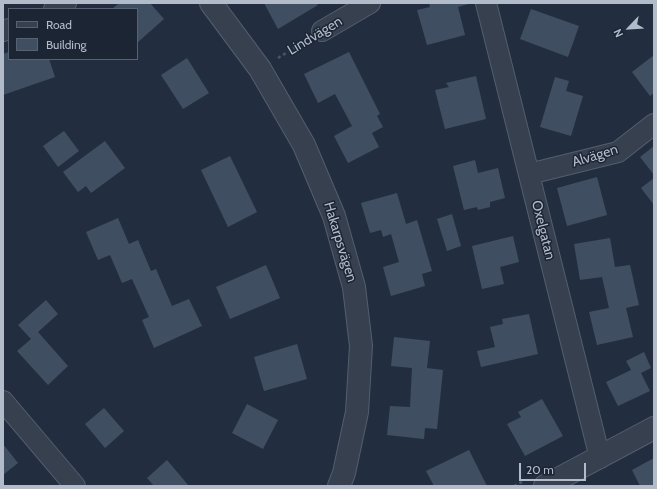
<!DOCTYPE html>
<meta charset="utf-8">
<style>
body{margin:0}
#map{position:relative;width:657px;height:489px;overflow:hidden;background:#222e40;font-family:Cabin,sans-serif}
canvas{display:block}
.frame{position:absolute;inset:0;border:4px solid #b2bbca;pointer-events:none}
.legend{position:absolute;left:8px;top:8px;width:130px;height:52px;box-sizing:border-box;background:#1b2534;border:1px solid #576170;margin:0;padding:5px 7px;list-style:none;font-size:12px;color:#b2bbca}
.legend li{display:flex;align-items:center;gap:8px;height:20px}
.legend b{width:20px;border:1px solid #576170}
.north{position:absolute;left:609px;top:8px;width:40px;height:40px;-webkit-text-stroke:3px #1b2534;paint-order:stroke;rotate:245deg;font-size:11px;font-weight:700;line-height:16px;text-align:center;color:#b2bbca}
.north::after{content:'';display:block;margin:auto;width:14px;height:18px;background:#b2bbca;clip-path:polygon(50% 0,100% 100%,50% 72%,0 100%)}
.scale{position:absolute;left:519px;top:463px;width:67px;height:18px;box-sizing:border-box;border:2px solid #b2bbca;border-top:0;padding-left:5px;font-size:12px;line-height:14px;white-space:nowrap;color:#b2bbca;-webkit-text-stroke:3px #1b2534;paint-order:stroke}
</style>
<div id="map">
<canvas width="657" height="489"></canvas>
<div class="frame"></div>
<ul class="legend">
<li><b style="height:5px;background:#36404f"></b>Road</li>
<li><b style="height:11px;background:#404e62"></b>Building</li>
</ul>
<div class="north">N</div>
<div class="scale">20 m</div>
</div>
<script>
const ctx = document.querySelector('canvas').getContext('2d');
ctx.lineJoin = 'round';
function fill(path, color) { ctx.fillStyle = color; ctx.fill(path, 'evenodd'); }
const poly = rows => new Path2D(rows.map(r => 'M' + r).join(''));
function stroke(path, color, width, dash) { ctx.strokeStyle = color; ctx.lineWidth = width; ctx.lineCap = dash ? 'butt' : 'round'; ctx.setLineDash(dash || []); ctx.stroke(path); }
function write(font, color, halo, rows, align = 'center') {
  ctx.font = font + ' Cabin,sans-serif'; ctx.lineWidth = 3; ctx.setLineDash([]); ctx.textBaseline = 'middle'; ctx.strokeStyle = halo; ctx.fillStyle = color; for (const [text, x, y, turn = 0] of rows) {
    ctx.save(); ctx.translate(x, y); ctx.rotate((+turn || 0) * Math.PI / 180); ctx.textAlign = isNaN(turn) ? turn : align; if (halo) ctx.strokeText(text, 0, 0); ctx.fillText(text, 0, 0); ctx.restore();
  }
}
fill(poly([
 [119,3,150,3,164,19,137,43,137,9,112,9],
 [264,3,316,3,318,5,278,29],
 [429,3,472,3,458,7,465,35,427,45,417,10,430,7],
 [531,9,579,26,568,57,520,39],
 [9,52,9,59,49,59,55,77,3,95,3,54],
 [349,52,380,114,377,116,383,127,372,133,379,147,348,163,334,136,352,126,335,94,318,103,304,74],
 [654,55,654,93,650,96,632,72],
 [187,58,209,93,183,109,161,75],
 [476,76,486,119,445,129,435,90,449,87,446,83],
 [555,77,569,81,566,91,583,96,571,136,540,127],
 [64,131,79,151,58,167,43,146],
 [105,141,125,168,91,193,86,186,78,192,63,172],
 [654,146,654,175,640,157],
 [230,156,257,212,228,227,201,170],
 [475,160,478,173,498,168,505,198,490,202,490,207,478,210,477,207,464,210,453,166],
 [597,177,607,215,567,226,557,188],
 [654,178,654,205,641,188],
 [397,193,406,224,417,220,432,271,422,274,425,286,391,296,383,267,399,262,391,234,383,237,381,230,370,233,361,203],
 [452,214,461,246,447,251,437,219],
 [118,218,129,244,138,240,151,271,156,269,172,306,189,299,202,326,154,348,142,320,149,317,132,279,122,283,110,255,98,260,86,232],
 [513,236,519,262,500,267,504,284,482,289,472,246],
 [610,238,615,267,630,265,639,305,626,308,633,337,597,345,589,312,609,308,602,277,580,280,574,244],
 [266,265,280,298,230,319,216,287],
 [46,300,58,314,38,332,68,366,48,385,17,351,31,339,18,325],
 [529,314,538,354,481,367,477,351,495,347,490,327,503,324,502,319],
 [394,337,430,341,427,368,443,370,437,429,425,428,424,439,387,435,390,406,410,407,412,368,391,366],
 [297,344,307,379,264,391,254,357],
 [644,352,651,368,641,373,650,391,618,406,606,382,631,370,626,361],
 [542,399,563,436,525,456,507,424,521,417,518,412],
 [247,404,278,420,263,449,232,433],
 [104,408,124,431,105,448,85,424],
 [3,444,18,463,3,475],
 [469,450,487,486,434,486,426,471],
 [654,458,654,486,640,486,632,470],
 [167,460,189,486,154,486,147,478]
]), '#404e62');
const minor = poly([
 [486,3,600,458],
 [54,9,66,3],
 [3,31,9,29],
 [322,31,370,3],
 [529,174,618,152,654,124],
 [3,401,75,486]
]);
const tertiary = poly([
 [211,3,260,69,304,145,334,216,354,287,361,346,357,412,344,473,339,486],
 [545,486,654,428]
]);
stroke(minor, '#545e6d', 22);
stroke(tertiary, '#545e6d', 24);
stroke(poly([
 [278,58,304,42],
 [514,486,524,481]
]), '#425a5e', 2.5, [3, 3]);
stroke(minor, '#36404f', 20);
stroke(tertiary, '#36404f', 22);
write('14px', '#b2bbca', '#1b2534', [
 ["Lindvägen",315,36,-31],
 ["Alvägen",595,156,-17],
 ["Oxelgatan",543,230,76],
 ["Hakarpsvägen",340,242,73]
]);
</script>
